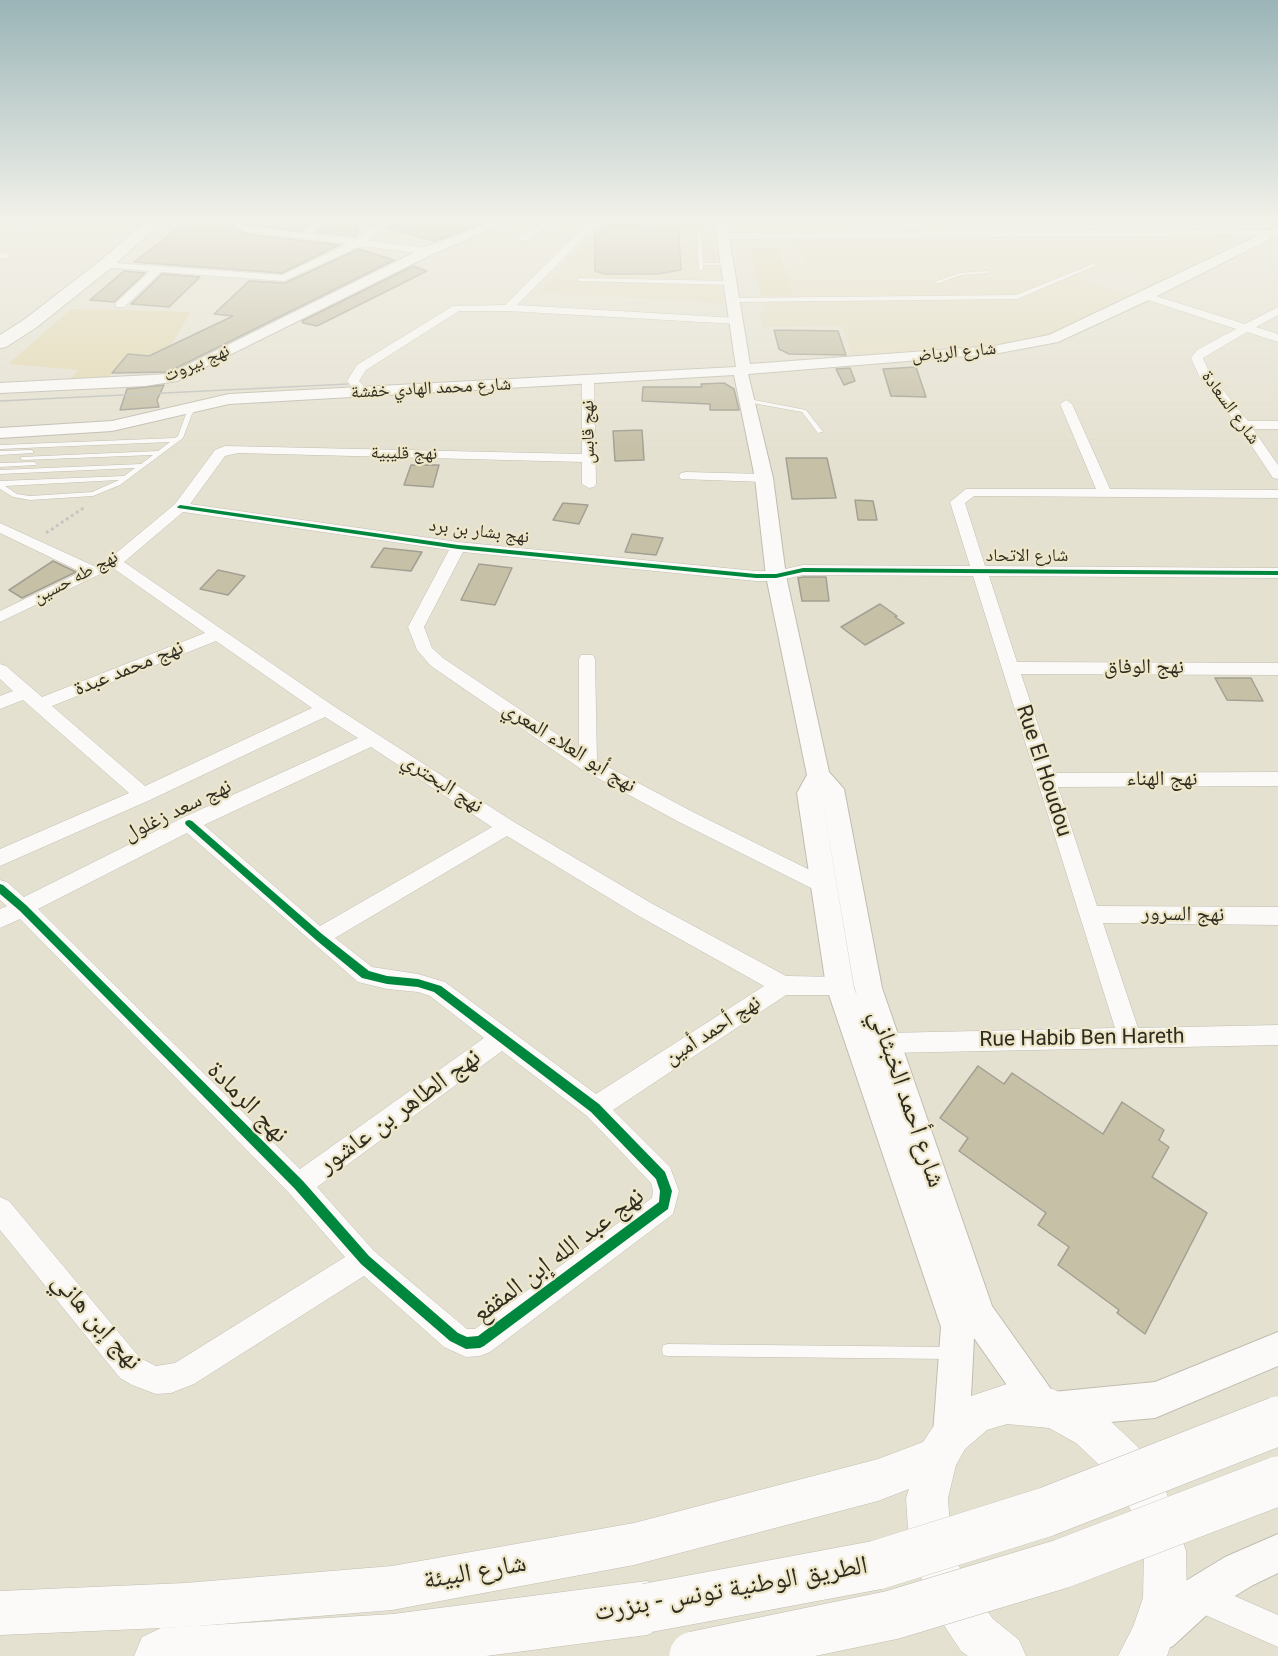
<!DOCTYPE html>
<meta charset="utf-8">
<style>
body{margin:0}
canvas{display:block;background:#e5e1d1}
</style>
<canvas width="1278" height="1656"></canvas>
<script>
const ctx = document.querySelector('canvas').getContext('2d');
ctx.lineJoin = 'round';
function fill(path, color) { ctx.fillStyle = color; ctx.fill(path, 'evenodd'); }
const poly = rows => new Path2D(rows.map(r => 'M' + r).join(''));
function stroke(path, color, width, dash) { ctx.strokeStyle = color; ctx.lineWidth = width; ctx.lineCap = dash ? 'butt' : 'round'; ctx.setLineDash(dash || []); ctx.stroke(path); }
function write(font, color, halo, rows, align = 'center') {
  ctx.font = font + ' Roboto,"Noto Naskh Arabic",sans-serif'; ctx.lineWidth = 4.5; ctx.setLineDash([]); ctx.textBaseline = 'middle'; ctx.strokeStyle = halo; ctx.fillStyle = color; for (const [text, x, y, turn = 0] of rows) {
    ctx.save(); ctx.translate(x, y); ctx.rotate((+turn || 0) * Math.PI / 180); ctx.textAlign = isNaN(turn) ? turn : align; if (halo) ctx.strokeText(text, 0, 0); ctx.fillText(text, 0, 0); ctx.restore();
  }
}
fill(poly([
 [608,219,636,222,637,219,710,219,724,303,538,292],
 [1230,235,1239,237,1240,241,1155,282,1111,266,1083,278,1126,296,1050,335,1012,344,852,355,842,326,762,327,759,312,766,312,761,296,792,295,784,265,805,265,797,239]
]), '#e4ddc2');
fill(poly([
 [779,248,792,295,761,296,750,249],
 [71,309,191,312,163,357,128,354,107,379,70,379,78,370,8,364]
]), '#e2d8b2');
const building = poly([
 [190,219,236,219,231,226,245,234,339,245,282,273,134,262,190,219],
 [251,219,290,219,313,220,301,231,248,224,251,219],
 [338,219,360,219,355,236,317,232,329,222,334,222,338,219],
 [394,219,494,219,435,241,386,227,394,219],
 [642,219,678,219,681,270,657,274,605,274,595,271,595,232,603,232,604,225,641,225,642,219],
 [359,249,394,260,168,372,112,373,128,354,149,356,233,316,214,314,249,281,285,283,359,249],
 [413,266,427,271,317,326,303,323,302,321,413,266],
 [124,271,145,273,114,302,90,300,124,271],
 [162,274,200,277,169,307,131,304,162,274],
 [774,330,838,331,846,355,789,354,779,349,774,330],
 [916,367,926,397,891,396,883,369,916,367],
 [850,368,855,381,844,385,836,369,850,368],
 [724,383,734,389,739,410,710,410,710,404,642,401,643,387,702,387,701,384,724,383],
 [164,385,157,400,159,407,120,410,127,389,164,385],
 [642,430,644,460,615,461,613,431,642,430],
 [786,458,827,458,836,498,792,499,786,458],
 [411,465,439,465,433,487,404,485,411,465],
 [855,500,873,501,877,520,858,520,855,500],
 [563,503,588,505,579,524,553,520,563,503],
 [632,534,663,538,656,555,625,552,632,534],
 [384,548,422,552,411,571,371,567,384,548],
 [53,561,76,572,22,598,9,590,53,561],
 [479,564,512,568,495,605,461,600,479,564],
 [218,570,245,576,228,595,200,589,218,570],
 [803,577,826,577,829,601,802,601,798,578,803,577],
 [880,604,897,616,895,617,904,623,865,645,841,627,880,604],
 [1215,678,1251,678,1263,701,1227,700,1215,678],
 [978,1066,1004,1084,1012,1073,1103,1134,1122,1102,1164,1130,1159,1140,1169,1147,1152,1177,1207,1213,1145,1334,1117,1313,1119,1310,1058,1265,1069,1247,1038,1225,1046,1213,959,1151,968,1138,940,1118,978,1066]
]);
fill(building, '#c6c0a7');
stroke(building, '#a3a093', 1.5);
const service = poly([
 [699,233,701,234,703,263,727,263,729,264,729,265,703,265,703,270,699,270,697,234,699,233],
 [1093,264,1097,265,1017,299,734,302,731,300,734,298,1016,295,1093,264],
 [986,271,988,271,988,273,961,275,939,283,934,282,960,273,986,271],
 [580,278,731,281,734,283,731,285,578,281,578,279,580,278],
 [749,399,806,410,823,432,818,433,802,412,747,402,747,400,749,399],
 [195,404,200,405,192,414,183,438,120,485,93,496,30,500,13,497,0,489,0,481,124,476,135,468,0,474,0,470,141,464,153,455,23,460,21,459,21,457,158,451,170,442,0,449,0,445,175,438,178,436,186,414,195,404],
 [119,480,92,492,30,496,17,494,5,486,119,480],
 [31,450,33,451,33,453,0,455,0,451,31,450],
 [34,462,37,464,36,465,0,467,0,463,34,462],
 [668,1344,949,1347,954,1348,955,1353,954,1358,949,1359,668,1356,663,1355,662,1350,663,1345,668,1344]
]);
const minor = poly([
 [0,219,38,219,43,222,38,225,0,223,0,219],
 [239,219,249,219,244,225,247,226,302,233,318,219,329,219,312,234,358,239,382,219,392,219,368,241,428,248,433,251,428,254,361,246,284,281,161,272,124,307,116,307,116,303,150,271,106,267,102,266,102,262,282,275,347,244,245,232,233,226,239,219],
 [548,219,559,219,528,240,520,240,520,236,548,219],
 [592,219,602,219,517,305,737,318,743,321,737,324,508,311,459,311,366,370,359,381,370,393,368,396,360,396,347,381,357,365,453,306,505,305,592,219],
 [1274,230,1278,231,1278,235,722,239,717,236,722,233,1274,230],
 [0,252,9,254,10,256,5,259,0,258,0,252],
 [1146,293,1245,324,1278,307,1278,315,1256,327,1278,334,1278,342,1247,332,1203,358,1210,374,1248,421,1278,421,1278,429,1253,429,1278,465,1278,479,1273,478,1239,427,1200,378,1191,358,1197,350,1236,329,1142,298,1142,294,1146,293],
 [588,376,594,380,596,484,594,487,589,488,582,484,582,462,238,453,225,456,190,504,458,542,756,571,776,571,803,565,970,566,950,502,966,489,1096,489,1060,404,1066,400,1072,404,1110,489,1278,490,1278,498,974,496,965,503,985,566,1278,568,1278,578,989,576,1017,662,1278,663,1278,675,1021,674,1054,773,1278,772,1278,786,1058,787,1097,906,1278,907,1278,925,1103,923,1138,1028,1278,1025,1278,1045,887,1053,879,1050,876,1043,879,1036,887,1033,1115,1028,973,576,803,575,776,581,756,581,463,552,424,627,432,648,443,658,579,749,579,659,581,655,593,655,595,659,597,761,693,812,830,880,833,886,830,892,823,894,679,822,581,769,431,666,417,650,408,627,449,550,183,512,124,562,332,705,514,822,651,903,786,976,840,977,848,979,851,986,848,993,840,995,786,995,613,1110,670,1167,679,1191,673,1214,490,1352,480,1356,466,1357,444,1347,364,1276,194,1384,171,1393,156,1394,132,1385,120,1378,0,1230,0,1197,9,1201,140,1358,156,1366,175,1363,345,1257,290,1194,20,919,0,928,0,909,7,906,0,900,0,880,7,882,24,897,182,818,358,738,325,717,150,800,0,866,0,849,129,793,23,700,0,709,0,696,13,691,0,679,0,664,6,666,42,697,205,633,113,568,0,622,0,611,81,572,0,533,0,523,94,566,109,559,175,504,215,450,225,446,582,454,582,380,588,376],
 [216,641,312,708,145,786,52,706,216,641],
 [371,747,492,827,320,926,204,825,371,747],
 [187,833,358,982,387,989,418,992,430,996,484,1038,300,1169,38,909,187,833],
 [507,836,637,915,764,986,596,1094,445,982,418,974,372,967,335,938,507,836],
 [502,1051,587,1116,651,1183,653,1191,652,1198,475,1329,467,1329,374,1251,317,1187,502,1051],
 [686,472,764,474,771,478,764,482,681,479,679,476,681,473,686,472],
 [1198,1580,1278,1615,1278,1647,1187,1607,1182,1596,1187,1585,1198,1580]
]);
const tertiary = poly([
 [499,219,515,219,433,254,177,381,145,386,0,393,0,383,169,374,423,248,499,219],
 [714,219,726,219,750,364,994,346,1049,335,1278,226,1278,235,1151,299,1058,342,994,354,748,374,773,478,786,576,829,772,844,789,882,988,992,1306,1053,1392,1155,1382,1278,1332,1278,1366,1155,1418,1054,1427,1030,1418,974,1338,969,1435,964,1448,951,1453,938,1448,933,1435,941,1327,826,986,797,793,807,775,766,576,755,478,734,375,229,404,112,431,0,438,0,428,112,421,229,394,736,367,714,219],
 [821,792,854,988,857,996,854,986,821,792],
 [1278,1534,1278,1573,1253,1585,1212,1610,1173,1646,1159,1652,1145,1646,1139,1632,1145,1618,1184,1582,1225,1557,1278,1534]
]);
const secondary = poly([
 [1007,1384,1053,1389,1104,1415,1138,1447,1165,1488,1186,1551,1187,1598,1167,1656,1118,1656,1133,1627,1143,1598,1144,1551,1132,1512,1110,1475,1076,1443,1049,1428,1007,1424,987,1430,965,1449,956,1465,948,1498,951,1544,964,1579,993,1619,1019,1640,1026,1656,968,1656,961,1651,932,1607,909,1544,906,1498,909,1489,878,1501,634,1565,392,1610,185,1627,0,1635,0,1591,185,1583,392,1566,634,1523,878,1459,923,1442,937,1421,962,1399,1007,1384]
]);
const primary = poly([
 [148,219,165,219,112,267,37,327,6,347,0,348,0,335,25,319,100,261,148,219]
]);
const motorway = poly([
 [647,1581,666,1589,674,1608,666,1627,647,1635,486,1656,134,1656,142,1637,161,1628,393,1614,647,1581]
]);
stroke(service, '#c0bdb0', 1);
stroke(minor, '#c0bdb0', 1);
stroke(tertiary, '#c0bdb0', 2);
stroke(secondary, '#c0bdb0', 1);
stroke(primary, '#c0bdb0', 2);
stroke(motorway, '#c0bdb0', 1);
stroke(poly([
 [46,533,85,507]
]), '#c8c6c1', 3, [3, 3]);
fill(service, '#fbfaf8');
fill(minor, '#fbfaf8');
fill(tertiary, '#fbfaf8');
fill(secondary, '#fbfaf8');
fill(primary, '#fbfaf8');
fill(motorway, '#fbfaf8');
stroke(poly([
 [0,401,348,384]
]), '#c0c0bc', 1.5);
const motorwayBridge = poly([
 [647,1608,877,1565,1046,1512,1278,1421],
 [694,1656,892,1615,1061,1564,1278,1481]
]);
stroke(motorwayBridge, '#c0bdb0', 50, []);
stroke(motorwayBridge, '#fbfaf8', 49);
fill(poly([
 [180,505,458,545,756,574,776,574,803,568,1278,571,1278,575,803,572,776,578,756,578,458,549,178,508,177,507,180,505],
 [189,820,192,821,322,934,369,971,387,976,418,979,441,986,599,1104,665,1172,672,1191,668,1209,484,1346,480,1348,466,1349,450,1341,361,1264,295,1189,20,911,0,894,0,884,3,885,26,905,303,1181,369,1256,458,1333,467,1337,478,1336,659,1202,660,1191,656,1179,591,1112,434,992,418,987,387,984,362,978,316,940,186,825,185,823,186,821,189,820]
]), '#00873e');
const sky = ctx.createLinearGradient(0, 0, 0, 450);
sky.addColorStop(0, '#9ab4b7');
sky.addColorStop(0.49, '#f3f2ea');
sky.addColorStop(1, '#f3f2ea00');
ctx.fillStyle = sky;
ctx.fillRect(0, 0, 1278, 450);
write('18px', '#2e2b20', '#ede6c9', [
 ["شارع الرياض",954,353,-5],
 ["نهج بيروت",197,364,-23],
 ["شارع محمد الهادي خفشة",431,389,-3],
 ["شارع السعادة",1230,408,54],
 ["نهج قابس",589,432,-91],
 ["نهج قليبية",404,454,1],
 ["نهج بشار بن برد",479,532,7],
 ["شارع الاتحاد",1027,556],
 ["نهج طه حسين",76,578,-28]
]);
write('21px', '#2e2b20', '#ede6c9', [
 ["نهج الوفاق",1144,668],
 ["نهج محمد عبدة",129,669,-22],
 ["نهج أبو العلاء المعري",569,748,32],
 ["Rue El Houdou",1043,771,72],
 ["نهج الهناء",1162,780],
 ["نهج البحتري",442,784,33],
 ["نهج سعد زغلول",178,811,-26],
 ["نهج السرور",1183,915,1],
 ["نهج أحمد أمين",713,1031,-33],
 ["Rue Habib Ben Hareth",1082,1039,-1]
]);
write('26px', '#2e2b20', '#ede6c9', [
 ["شارع أحمد الخبثاني",906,1099,71],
 ["نهج الرمادة",247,1103,45],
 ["نهج الطاهر بن عاشور",400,1112,-36],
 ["نهج عبد الله إبن المقفع",559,1256,-37],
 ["نهج إبن هاني",96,1322,48],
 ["شارع البيئة",475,1573,-10],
 ["الطريق الوطنية تونس - بنزرت",731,1590,-10]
]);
</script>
